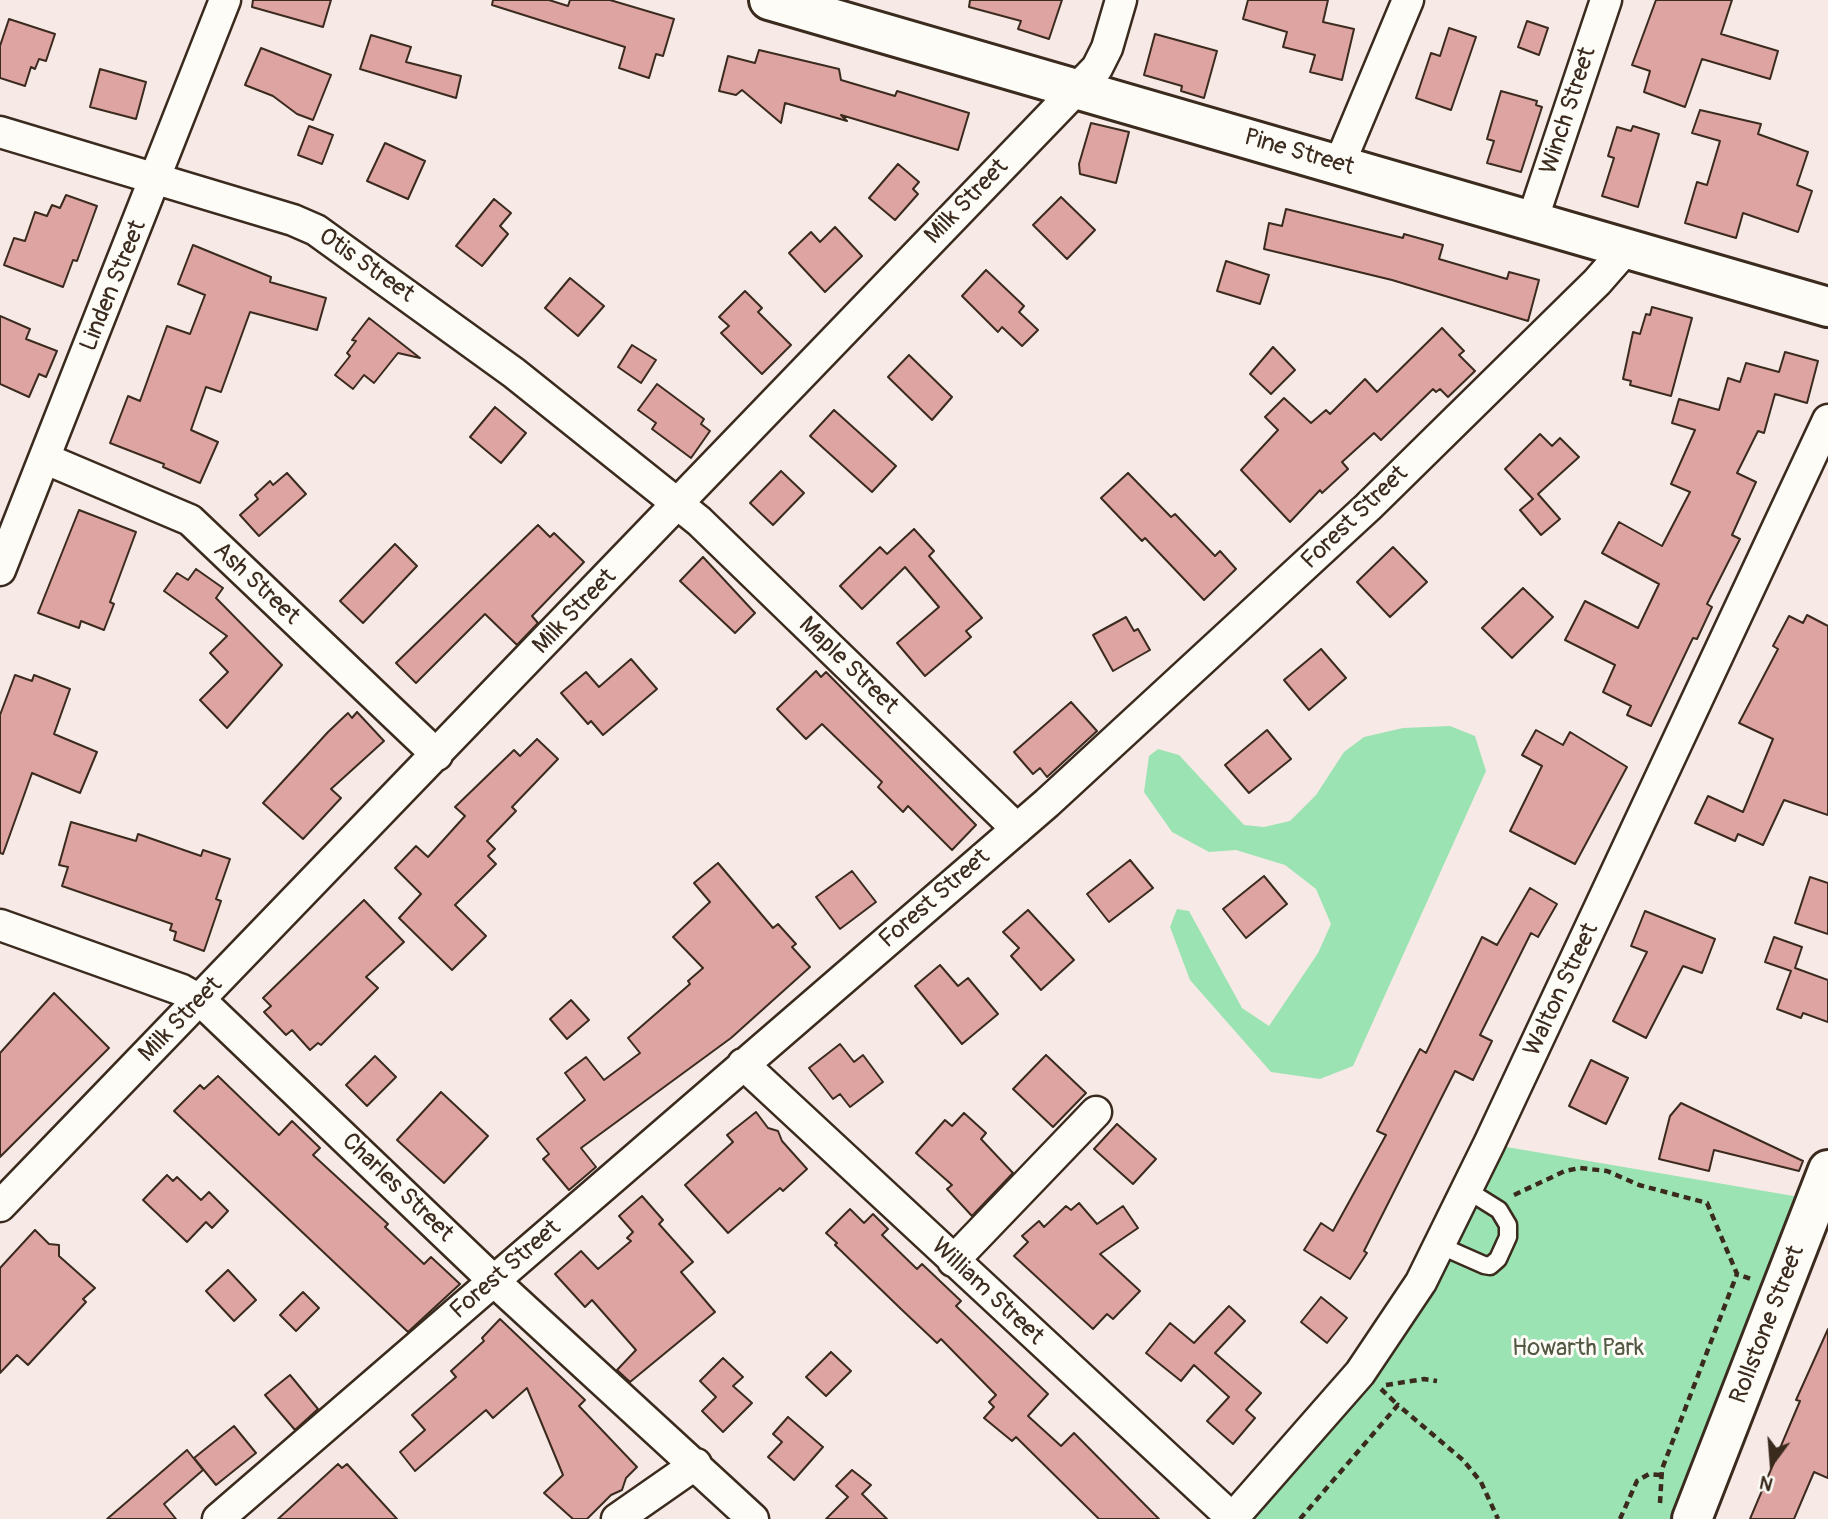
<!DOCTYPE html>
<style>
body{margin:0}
#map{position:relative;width:1828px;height:1519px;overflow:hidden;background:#f7eae6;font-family:Pangolin,sans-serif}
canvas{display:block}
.north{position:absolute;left:1737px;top:1428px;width:70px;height:70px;-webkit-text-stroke:5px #fdfcf7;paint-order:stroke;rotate:196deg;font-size:19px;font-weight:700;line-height:28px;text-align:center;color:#3b2a1e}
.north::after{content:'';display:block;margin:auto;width:24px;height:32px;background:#3b2a1e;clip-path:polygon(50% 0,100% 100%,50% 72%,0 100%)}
</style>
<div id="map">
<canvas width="1828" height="1519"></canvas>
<div class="north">N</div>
</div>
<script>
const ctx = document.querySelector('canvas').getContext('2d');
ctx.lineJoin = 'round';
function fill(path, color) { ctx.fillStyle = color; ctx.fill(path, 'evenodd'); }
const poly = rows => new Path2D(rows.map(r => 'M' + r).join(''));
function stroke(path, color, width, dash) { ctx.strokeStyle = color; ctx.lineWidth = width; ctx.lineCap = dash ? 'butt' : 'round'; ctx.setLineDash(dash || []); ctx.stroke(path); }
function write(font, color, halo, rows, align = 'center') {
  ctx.font = font + ' Pangolin,sans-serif'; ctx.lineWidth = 6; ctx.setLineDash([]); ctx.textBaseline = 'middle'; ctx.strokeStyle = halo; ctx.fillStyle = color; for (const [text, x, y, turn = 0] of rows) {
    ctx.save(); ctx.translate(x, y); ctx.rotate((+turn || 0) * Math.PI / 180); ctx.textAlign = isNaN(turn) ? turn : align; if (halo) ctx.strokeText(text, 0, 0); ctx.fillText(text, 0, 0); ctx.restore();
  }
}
fill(poly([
 [1450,726,1475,736,1486,771,1353,1066,1320,1079,1271,1072,1190,980,1170,927,1177,909,1189,911,1242,1008,1269,1026,1318,953,1331,924,1316,889,1285,865,1236,850,1209,852,1172,832,1144,792,1149,756,1158,749,1179,755,1244,825,1264,827,1290,821,1316,795,1344,752,1364,737,1403,728],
 [1489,1144,1817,1200,1692,1519,1232,1519,1339,1399]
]), '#9be3b2');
const building = poly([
 [253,0,331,0,323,27,252,7,253,0],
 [493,0,549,0,568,6,570,0,610,0,674,19,663,56,656,54,649,78,619,68,625,47,492,5,493,0],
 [970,0,1062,0,1049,39,1018,29,1021,21,969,7,970,0],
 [1248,0,1328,0,1323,22,1354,29,1342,80,1310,72,1315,55,1283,47,1287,32,1243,19,1248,0],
 [1656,0,1732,0,1721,34,1778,51,1770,79,1702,59,1685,107,1644,92,1650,71,1632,65,1656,0],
 [9,19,55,34,46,61,39,59,35,69,31,67,25,86,0,78,0,46,9,19],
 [1527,21,1548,28,1539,55,1518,47,1527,21],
 [1449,28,1476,37,1451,110,1416,98,1431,53,1440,56,1449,28],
 [1155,34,1217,51,1204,98,1181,91,1182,86,1144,75,1155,34],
 [371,35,411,47,406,62,461,76,456,98,360,69,371,35],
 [261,48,331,75,313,120,297,114,273,96,245,85,261,48],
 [759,50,839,69,841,80,895,96,897,91,969,113,958,150,841,115,847,121,785,103,781,123,742,90,736,95,719,91,728,56,755,63,759,50],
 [100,69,146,82,136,119,90,107,100,69],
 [1501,91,1537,101,1536,105,1542,107,1521,172,1487,163,1494,141,1487,139,1501,91],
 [1700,110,1761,124,1758,134,1808,152,1797,185,1812,191,1798,232,1743,213,1736,238,1685,223,1697,182,1707,185,1720,141,1692,133,1700,110],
 [1091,123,1129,132,1116,183,1080,174,1079,164,1091,123],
 [309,126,333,135,322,164,298,155,309,126],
 [1633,126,1659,134,1638,207,1602,196,1614,158,1608,156,1617,127,1631,131,1633,126],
 [385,143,425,161,408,199,367,181,385,143],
 [898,164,919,182,913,189,918,194,895,220,869,198,898,164],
 [66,195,97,206,77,261,73,260,63,287,4,265,14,238,25,241,35,212,47,216,52,205,60,208,66,195],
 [1061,197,1095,230,1067,259,1033,225,1061,197],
 [494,199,511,213,500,226,508,234,482,266,456,246,494,199],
 [1286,209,1403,238,1404,234,1443,245,1439,259,1507,279,1509,272,1539,280,1528,321,1392,280,1264,249,1269,223,1282,226,1286,209],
 [835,227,862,256,825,292,789,253,811,232,820,242,835,227],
 [193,245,271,277,270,282,326,298,317,330,250,312,221,392,206,387,191,430,218,442,200,483,163,467,164,464,110,443,128,396,140,401,167,326,190,334,205,295,178,284,193,245],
 [1226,261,1269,275,1260,304,1217,291,1226,261],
 [986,270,1024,306,1019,312,1038,330,1022,346,1002,327,998,332,962,296,986,270],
 [570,278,604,306,578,336,545,308,570,278],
 [745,291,762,308,758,312,791,345,762,374,721,333,729,326,719,317,745,291],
 [1652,307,1692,318,1671,396,1630,385,1631,381,1623,379,1633,332,1640,334,1646,314,1650,315,1652,307],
 [0,316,30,329,26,339,57,351,46,377,39,374,29,397,0,384,0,316],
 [369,318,420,358,398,353,374,383,364,375,353,389,335,375,350,356,347,353,356,341,352,340,369,318],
 [1442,328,1464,351,1459,355,1475,371,1448,397,1440,389,1436,392,1433,389,1381,440,1374,433,1342,462,1348,469,1322,493,1320,490,1290,522,1241,470,1278,430,1265,417,1284,398,1311,423,1326,410,1330,414,1365,379,1377,392,1442,328],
 [632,345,656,360,641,383,618,367,632,345],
 [1273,347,1295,370,1271,394,1250,374,1273,347],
 [1785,352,1818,361,1807,403,1775,394,1764,433,1758,431,1737,473,1756,482,1732,535,1740,539,1707,604,1712,607,1697,639,1693,638,1690,644,1651,726,1627,715,1631,706,1603,692,1615,665,1565,640,1585,601,1638,628,1659,584,1602,553,1619,522,1662,546,1690,492,1671,484,1695,430,1672,423,1679,399,1719,410,1728,378,1740,382,1746,363,1779,372,1785,352],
 [909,355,952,397,932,420,888,377,909,355],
 [657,384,704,419,701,424,710,431,691,458,652,429,656,423,638,410,657,384],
 [495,407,526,433,501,463,470,437,495,407],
 [834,410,896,466,872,492,810,436,834,410],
 [1540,434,1552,446,1560,438,1579,457,1538,494,1560,519,1541,535,1520,510,1533,499,1505,469,1540,434],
 [781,471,804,493,773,525,750,503,781,471],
 [287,473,306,494,259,536,240,515,258,499,255,495,270,481,273,485,287,473],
 [1128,473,1171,517,1175,514,1215,556,1220,551,1236,569,1204,600,1145,538,1142,541,1101,498,1128,473],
 [79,510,136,532,110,602,114,604,104,630,81,621,79,628,38,613,79,510],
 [538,525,550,537,554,533,584,562,532,616,538,623,517,645,485,614,416,683,396,663,538,525],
 [914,529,934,551,929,556,982,618,966,631,971,637,925,676,897,643,939,607,905,567,862,609,840,586,880,547,887,554,914,529],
 [395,544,417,566,363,623,340,601,395,544],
 [1393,547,1427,582,1390,617,1357,582,1393,547],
 [703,557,755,613,735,633,680,581,703,557],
 [196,569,223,588,216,598,282,665,227,728,200,700,228,672,210,653,227,636,164,591,177,573,188,580,196,569],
 [1523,588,1553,617,1512,658,1482,628,1523,588],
 [1807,615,1828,626,1828,815,1784,800,1763,845,1738,834,1735,841,1695,823,1708,796,1743,812,1773,739,1739,723,1778,649,1773,646,1789,616,1803,623,1807,615],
 [1126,617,1134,631,1138,629,1150,650,1113,671,1093,635,1126,617],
 [1321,649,1346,678,1309,710,1284,680,1321,649],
 [631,659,657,689,603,735,591,721,588,724,561,693,586,672,599,687,631,659],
 [816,671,821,677,826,672,976,825,952,850,908,806,903,812,878,787,882,782,822,724,806,739,777,709,816,671],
 [15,675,32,681,34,675,70,689,54,734,97,752,80,793,32,773,3,854,0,853,0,715,15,675],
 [1071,702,1097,731,1047,777,1040,768,1033,774,1014,752,1071,702],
 [357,712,384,741,331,789,341,798,303,839,263,803,328,732,348,713,352,718,357,712],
 [1267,730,1291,759,1249,793,1225,765,1267,730],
 [1536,730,1563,745,1570,732,1627,767,1575,864,1510,831,1542,766,1522,755,1536,730],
 [537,739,558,759,512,807,516,811,487,841,495,849,488,856,496,864,455,905,486,936,452,970,399,918,421,894,395,868,416,846,428,857,465,816,455,807,514,750,520,756,537,739],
 [71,822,136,841,138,834,201,856,203,850,230,859,216,899,221,901,204,951,174,940,176,932,170,930,172,924,62,886,68,867,59,865,71,822],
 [1130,860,1153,888,1109,922,1087,894,1130,860],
 [718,863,773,928,778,924,796,944,792,947,810,967,731,1038,581,1148,596,1167,569,1190,543,1159,549,1154,537,1139,585,1100,565,1073,586,1057,604,1080,640,1053,628,1038,690,984,688,981,703,968,673,937,710,902,694,883,718,863],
 [852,871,876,902,840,929,816,897,852,871],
 [1264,876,1287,904,1246,938,1223,909,1264,876],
 [1810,877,1828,883,1828,934,1795,923,1810,877],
 [1530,888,1557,904,1538,937,1531,933,1480,1035,1492,1041,1473,1080,1455,1071,1364,1251,1367,1253,1350,1279,1304,1250,1321,1223,1333,1231,1386,1135,1377,1131,1420,1049,1426,1053,1482,937,1497,945,1530,888],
 [364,900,404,942,366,977,378,988,321,1045,318,1043,310,1050,292,1030,286,1035,264,1012,271,1006,263,998,364,900],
 [1028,910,1074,960,1041,990,1011,956,1019,948,1003,932,1028,910],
 [1645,911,1715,939,1702,973,1683,966,1646,1038,1613,1021,1647,952,1631,946,1645,911],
 [1774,937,1802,947,1795,968,1828,980,1828,1022,1803,1013,1801,1018,1777,1009,1791,971,1765,962,1774,937],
 [940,965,958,986,968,978,998,1014,962,1044,915,986,940,965],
 [54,993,109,1048,0,1157,0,1053,54,993],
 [571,1000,589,1020,567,1039,550,1019,571,1000],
 [840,1044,854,1062,863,1055,883,1082,850,1107,840,1094,833,1099,809,1068,840,1044],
 [1046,1055,1086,1093,1053,1127,1013,1089,1046,1055],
 [375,1056,396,1077,367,1106,346,1085,375,1056],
 [1591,1060,1628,1078,1606,1124,1569,1106,1591,1060],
 [218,1076,279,1135,292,1121,320,1148,313,1155,388,1224,385,1227,424,1264,431,1257,460,1284,408,1332,174,1111,200,1085,204,1089,218,1076],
 [441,1092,488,1136,444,1183,397,1140,441,1092],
 [1681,1103,1803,1161,1799,1171,1714,1150,1709,1171,1659,1159,1670,1116,1681,1103],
 [756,1112,768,1128,778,1131,782,1141,807,1169,783,1191,780,1188,728,1233,685,1185,733,1142,727,1135,756,1112],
 [964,1113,986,1133,981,1139,1013,1173,972,1216,947,1189,952,1185,916,1153,945,1120,952,1126,964,1113],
 [1117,1124,1156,1159,1133,1184,1094,1149,1117,1124],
 [167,1175,173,1181,177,1177,201,1200,209,1192,228,1211,212,1228,206,1222,187,1242,143,1200,167,1175],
 [642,1196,663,1220,659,1224,693,1262,681,1272,715,1312,630,1382,617,1370,636,1350,592,1300,585,1307,555,1274,581,1251,598,1269,631,1241,627,1238,633,1232,619,1216,642,1196],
 [1079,1203,1097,1224,1123,1206,1138,1228,1100,1254,1140,1291,1113,1319,1107,1314,1093,1329,1014,1256,1028,1242,1022,1236,1039,1221,1044,1227,1066,1206,1071,1210,1079,1203],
 [850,1209,864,1223,873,1214,888,1229,882,1235,917,1269,922,1264,961,1301,956,1306,1048,1394,1028,1416,1061,1446,1074,1433,1159,1519,1099,1519,1016,1437,1012,1441,984,1418,994,1407,989,1402,996,1395,941,1339,937,1343,901,1309,835,1245,837,1243,826,1233,850,1209],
 [35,1230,49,1244,59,1245,59,1256,95,1288,83,1299,86,1302,28,1365,17,1355,0,1373,0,1268,35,1230],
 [228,1270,256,1300,234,1321,206,1291,228,1270],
 [303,1292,319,1308,296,1331,280,1315,303,1292],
 [1321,1297,1347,1318,1327,1343,1301,1322,1321,1297],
 [1229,1306,1245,1321,1215,1353,1261,1393,1246,1410,1255,1418,1233,1444,1207,1421,1229,1397,1194,1365,1181,1381,1146,1353,1170,1323,1194,1343,1229,1306],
 [500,1319,585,1400,579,1406,637,1467,626,1478,622,1490,611,1495,587,1519,573,1519,544,1493,563,1475,527,1388,493,1418,486,1410,415,1471,400,1452,425,1430,412,1415,456,1377,451,1371,484,1341,482,1338,500,1319],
 [1828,1329,1828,1478,1814,1472,1794,1519,1750,1519,1800,1401,1796,1400,1828,1329],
 [831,1352,851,1371,826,1396,806,1377,831,1352],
 [723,1358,743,1377,733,1386,752,1403,723,1432,702,1411,716,1397,700,1381,723,1358],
 [290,1375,318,1409,295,1430,265,1395,290,1375],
 [788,1417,823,1447,794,1480,768,1457,782,1442,773,1434,788,1417],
 [234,1426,256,1453,216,1485,194,1458,234,1426],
 [187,1450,203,1470,164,1504,176,1519,107,1519,187,1450],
 [338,1464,342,1468,347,1464,397,1519,278,1519,338,1464],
 [852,1470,871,1485,862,1494,887,1519,826,1519,848,1497,836,1486,852,1470]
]);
fill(building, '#dea4a2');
stroke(building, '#3b2a1e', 2);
const lane = poly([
 [1441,1246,1484,1265,1490,1266,1498,1259,1508,1237,1508,1225,1499,1210,1467,1190]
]);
const street = poly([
 [0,132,293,220,316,230,514,373,699,521,1017,829],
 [1339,165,1408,0],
 [1532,221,1606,0],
 [46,459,190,520,437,755],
 [0,570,225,0],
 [0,925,182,990,200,1000,494,1281,753,1519],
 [743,1064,1232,1518],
 [0,1206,1097,68,1107,48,1121,0],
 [953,1261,1096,1112],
 [218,1519,1047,803,1368,507,1597,282,1625,250],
 [617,1519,696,1464],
 [1232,1519,1360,1373,1421,1282,1489,1144,1828,420]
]);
const secondary = poly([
 [769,0,1828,307],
 [1692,1519,1828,1170]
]);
stroke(lane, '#3b2a1e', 21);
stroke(street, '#3b2a1e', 35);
stroke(secondary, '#3b2a1e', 44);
stroke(poly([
 [1514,1195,1565,1171,1580,1168,1607,1171,1639,1185,1707,1203,1737,1274,1751,1279],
 [1386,1385,1424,1379,1437,1381],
 [1381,1389,1398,1405],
 [1660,1503,1662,1469,1737,1274],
 [1300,1519,1398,1405,1463,1460,1481,1482,1498,1519],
 [1620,1519,1637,1481,1649,1474,1660,1475]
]), '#3b2a1e', 4.5, [7, 5]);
stroke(lane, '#fdfcf7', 16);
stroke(street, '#fdfcf7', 30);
stroke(secondary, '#fdfcf7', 38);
write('24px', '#3b2a1e', '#fdfcf7', [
 ["Winch Street",1569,111,-72],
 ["Pine Street",1299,153,16],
 ["Milk Street",967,202,-46],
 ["Otis Street",366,266,35],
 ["Linden Street",114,286,-68],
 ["Forest Street",1355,518,-44],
 ["Ash Street",256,584,43],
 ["Milk Street",575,612,-46],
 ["Maple Street",848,666,44],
 ["Forest Street",935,899,-41],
 ["Walton Street",1562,990,-65],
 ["Milk Street",181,1020,-46],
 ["Charles Street",397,1188,44],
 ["Forest Street",506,1270,-41],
 ["William Street",987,1292,43],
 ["Rollstone Street",1768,1325,-69]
]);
write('24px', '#535843', '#fdfcf7', [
 ["Howarth Park",1578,1349]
]);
</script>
